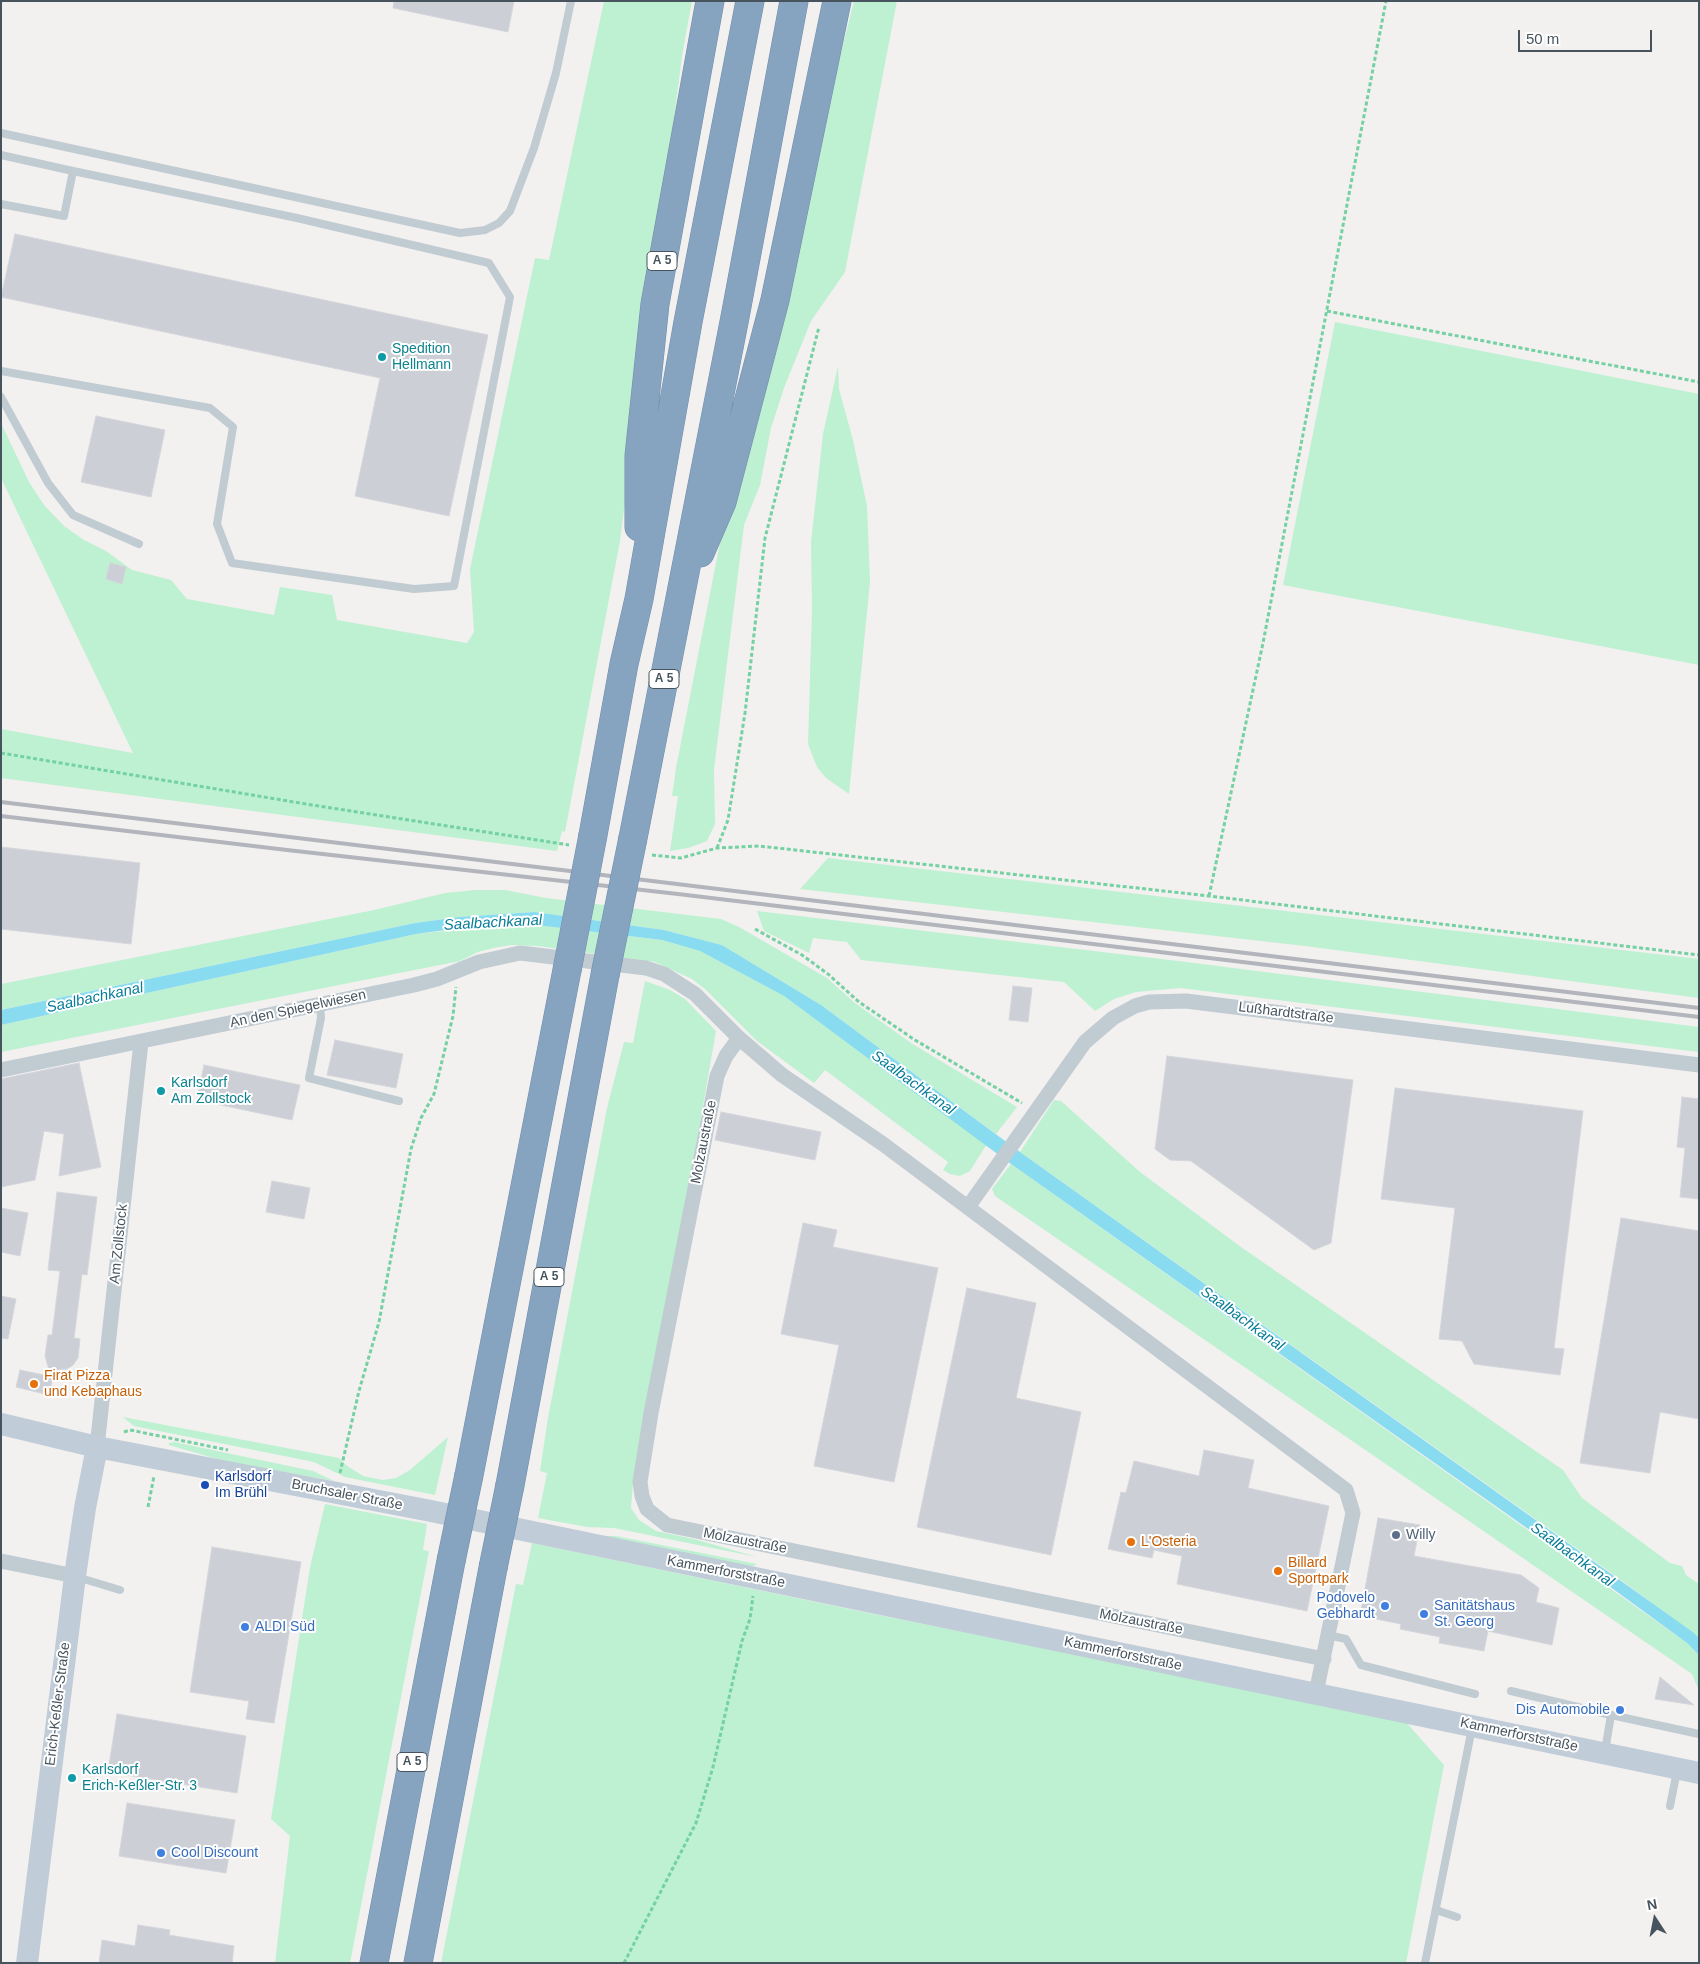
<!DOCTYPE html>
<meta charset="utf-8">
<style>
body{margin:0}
#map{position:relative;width:1700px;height:1964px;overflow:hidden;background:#f3f0f0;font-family:Arial,sans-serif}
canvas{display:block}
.frame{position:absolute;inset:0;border:2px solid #47545e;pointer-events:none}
.north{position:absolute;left:1630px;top:1894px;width:50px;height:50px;-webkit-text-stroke:4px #fff;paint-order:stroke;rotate:349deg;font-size:14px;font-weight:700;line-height:20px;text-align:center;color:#47545e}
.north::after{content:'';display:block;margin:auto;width:18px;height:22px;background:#47545e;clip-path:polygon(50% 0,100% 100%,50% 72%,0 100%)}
.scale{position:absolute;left:1518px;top:30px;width:134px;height:22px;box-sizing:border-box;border:2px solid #47545e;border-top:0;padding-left:6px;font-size:15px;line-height:18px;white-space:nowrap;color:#47545e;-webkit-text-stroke:4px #fff;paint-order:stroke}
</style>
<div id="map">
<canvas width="1700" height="1964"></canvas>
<div class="frame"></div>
<div class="north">N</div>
<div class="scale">50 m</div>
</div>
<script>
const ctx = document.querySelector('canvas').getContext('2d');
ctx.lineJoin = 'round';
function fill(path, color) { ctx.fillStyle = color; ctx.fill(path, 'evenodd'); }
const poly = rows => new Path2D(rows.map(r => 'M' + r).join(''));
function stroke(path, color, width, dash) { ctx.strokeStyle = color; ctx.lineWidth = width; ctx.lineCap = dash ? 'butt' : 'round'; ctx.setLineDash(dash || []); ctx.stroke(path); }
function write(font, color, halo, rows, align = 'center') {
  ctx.font = font + ' Arial,sans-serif'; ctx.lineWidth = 4; ctx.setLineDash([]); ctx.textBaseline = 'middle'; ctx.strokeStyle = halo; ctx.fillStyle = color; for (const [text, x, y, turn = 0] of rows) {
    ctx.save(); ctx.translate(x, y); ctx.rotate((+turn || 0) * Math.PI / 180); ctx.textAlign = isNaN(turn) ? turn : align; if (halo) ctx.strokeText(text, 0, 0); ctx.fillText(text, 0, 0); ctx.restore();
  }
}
fill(poly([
 [604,1,692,1,682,56,620,541,565,832,562,831,557,851,1,778,1,729,133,753,1,478,1,423,29,482,44,505,64,526,84,540,106,551,132,570,171,580,187,599,274,615,280,587,332,595,337,620,467,643,474,632,470,569,535,258,549,260],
 [854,1,897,1,845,272,811,321,784,388,771,428,760,485,744,525,714,769,715,824,707,841,688,848,670,851,678,796,672,796,676,768,723,527],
 [1335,322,1699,394,1699,665,1283,585],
 [838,366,839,389,853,440,867,506,870,582,849,794,826,778,817,767,808,744,812,610,811,542,823,434],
 [828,858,1699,959,1699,998,1305,946,800,889],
 [475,890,505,890,546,898,721,919,739,927,827,978,855,1003,911,1043,1017,1107,996,1134,821,1005,722,945,664,930,535,912,459,917,415,923,1,1010,1,984,374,910,445,893],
 [757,911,1178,961,1699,1027,1699,1052,1180,988,1136,992,1114,999,1095,1011,1064,982,861,960,847,942,813,938,809,953,764,931],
 [500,925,536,925,662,940,700,951,784,996,987,1144,970,1171,960,1176,950,1174,943,1170,948,1162,825,1070,814,1083,757,1041,705,989,692,979,655,962,538,946,511,945,493,948,478,952,460,961,1,1052,1,1025,416,934],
 [645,981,670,990,685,999,716,1031,688,1192,633,1482,631,1508,639,1520,656,1531,694,1539,757,1557,614,1528,587,1527,538,1518,547,1473,540,1471,548,1418,607,1108,624,1042,633,1043],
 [1054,1100,1061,1101,1140,1172,1241,1247,1563,1470,1582,1498,1670,1563,1682,1566,1686,1575,1699,1584,1699,1638,1617,1577,1020,1152],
 [1011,1164,1687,1643,1699,1655,1699,1691,1692,1674,995,1196,992,1189],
 [123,1417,339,1458,346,1465,363,1476,383,1480,396,1478,410,1470,448,1437,435,1495,345,1477,314,1462,134,1426],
 [174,1442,313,1471,334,1481,224,1461,169,1445,169,1443],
 [325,1504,427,1524,423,1550,429,1551,350,1963,275,1963,290,1836,271,1819,310,1567],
 [597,1536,616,1536,757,1564,751,1567],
 [532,1543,854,1610,1405,1721,1444,1765,1406,1963,441,1963,516,1584,523,1585]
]), '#bdf1d1');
fill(poly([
 [535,912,664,930,722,945,821,1005,1020,1152,1694,1633,1699,1638,1699,1655,1687,1643,1609,1586,1011,1164,784,996,700,951,662,940,536,925,460,928,416,934,1,1025,1,1010,415,923,459,917]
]), '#89dcf0');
const building = poly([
 [394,1,514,1,508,32,393,8,394,1],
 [15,234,488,335,449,516,355,496,380,378,1,297,15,234],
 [96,416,165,430,151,497,81,482,96,416],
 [110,563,126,567,122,584,106,579,110,563],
 [1,847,140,863,131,944,1,929,1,847],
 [1013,986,1032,988,1028,1022,1009,1020,1013,986],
 [335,1040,403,1054,396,1088,327,1075,335,1040],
 [1167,1056,1353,1080,1331,1243,1314,1250,1191,1161,1170,1160,1155,1149,1167,1056],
 [79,1063,101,1167,59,1176,64,1134,44,1131,35,1180,1,1187,1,1079,79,1063],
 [204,1065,300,1085,292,1120,197,1100,204,1065],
 [1395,1088,1583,1111,1554,1348,1564,1349,1560,1375,1474,1364,1462,1341,1439,1339,1455,1208,1381,1199,1395,1088],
 [1682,1097,1699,1099,1699,1199,1680,1197,1685,1148,1677,1147,1682,1097],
 [721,1112,821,1132,815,1160,715,1140,721,1112],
 [272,1181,310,1188,304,1219,266,1212,272,1181],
 [57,1192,97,1197,87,1275,82,1274,74,1338,80,1339,78,1358,73,1365,67,1369,49,1370,45,1356,48,1335,52,1335,60,1271,48,1270,57,1192],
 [1,1208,28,1213,20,1256,1,1252,1,1208],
 [1621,1218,1699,1231,1699,1419,1660,1412,1650,1473,1580,1463,1621,1218],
 [803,1223,837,1230,833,1247,938,1268,894,1482,814,1466,839,1345,781,1334,803,1223],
 [967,1288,1036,1303,1016,1398,1081,1412,1051,1555,917,1527,967,1288],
 [1,1296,16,1299,8,1339,1,1338,1,1296],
 [20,1370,53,1377,49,1395,16,1387,20,1370],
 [1204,1450,1254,1460,1248,1488,1329,1506,1307,1611,1177,1584,1182,1556,1154,1550,1152,1558,1108,1549,1121,1492,1126,1493,1134,1461,1199,1476,1204,1450],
 [1378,1518,1420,1525,1414,1556,1521,1575,1539,1588,1536,1602,1559,1608,1552,1645,1488,1631,1484,1651,1439,1643,1440,1637,1400,1629,1401,1624,1360,1616,1378,1518],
 [212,1547,301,1562,274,1723,246,1719,249,1701,190,1692,212,1547],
 [1660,1677,1694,1705,1655,1699,1660,1677],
 [117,1714,246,1736,237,1793,108,1772,117,1714],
 [127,1803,235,1820,226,1873,119,1856,127,1803],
 [138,1925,170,1930,169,1935,234,1946,232,1963,99,1963,102,1940,135,1946,138,1925]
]);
fill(building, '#cccfd5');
stroke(building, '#d4d6dc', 1);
const highway = poly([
 [639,527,639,456,655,304,710,1],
 [700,553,722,502,775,300,837,1],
 [593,835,624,664,639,599,688,322,750,1],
 [633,838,735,317,794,1],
 [469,1475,567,970],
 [510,1485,605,975],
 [374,1963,451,1561],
 [418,1963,493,1568]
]);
stroke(highway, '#718eac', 29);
stroke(poly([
 [1327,311,1699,382],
 [1,753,312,805,569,845],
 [717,848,728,820,745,713,765,538,819,327],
 [652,855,681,858,717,848,759,846,1209,896,1699,955],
 [1209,896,1263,643,1386,1],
 [755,929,802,955,828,974,859,1002,915,1040,1022,1103],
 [124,1432,130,1430,228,1450],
 [340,1473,359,1391,379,1322,411,1149,421,1118,434,1094,453,1016,456,987],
 [148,1507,154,1476],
 [624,1963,696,1823,713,1767,742,1641,750,1619,753,1596]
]), '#74d1a2', 3, [4, 2.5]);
stroke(poly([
 [1,133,460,233,485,230,499,223,510,211,534,148,556,73,571,1],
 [1,155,73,171,64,216,1,204],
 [1,371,210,408,233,427,217,524,232,563,414,589,454,586,510,297,489,263,297,218,73,171],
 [1,397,48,483,73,515,139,544],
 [320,1004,321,1018,309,1078,399,1101],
 [77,1577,120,1590],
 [1328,1635,1346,1639,1361,1665,1475,1694],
 [1511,1691,1611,1715,1605,1751],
 [1611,1715,1699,1734],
 [1670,1806,1677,1771],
 [1436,1910,1457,1917],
 [1425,1963,1472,1728]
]), '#c0cbd2', 8);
stroke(poly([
 [739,1038,726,1056,717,1076,651,1413,640,1482,642,1496,647,1509,667,1525,1324,1659],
 [1,1070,414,985,437,979,479,962,520,953,646,968,664,974,695,994,739,1038,782,1075,883,1144,1346,1490,1353,1513,1316,1693],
 [968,1207,1085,1042,1113,1018,1135,1006,1149,1002,1186,1001,1699,1065],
 [97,1447,141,1042],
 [1,1561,75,1576]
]), '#c0cbd2', 15);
stroke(poly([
 [1,1424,97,1447,431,1511,1699,1773],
 [27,1963,75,1576,85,1508,97,1447]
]), '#c0ccd7', 22);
stroke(highway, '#86a3c0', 28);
stroke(poly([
 [1,802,1699,1008],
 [1,816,287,850,678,894,1699,1017]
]), '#b2b5bb', 4);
const highwayBridge = poly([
 [567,970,593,835],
 [605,975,633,838],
 [451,1561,469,1475],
 [493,1568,510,1485]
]);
stroke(highwayBridge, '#718eac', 29, []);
stroke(highwayBridge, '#86a3c0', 28);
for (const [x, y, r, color] of [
 [382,357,5,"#0f9aa8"],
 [161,1091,5,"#0f9aa8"],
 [34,1384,5,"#e8710a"],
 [205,1485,5,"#1a4fb4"],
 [1396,1535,5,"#5c6f8a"],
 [1131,1542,5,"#e8710a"],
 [1278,1571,5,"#e8710a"],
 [1385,1606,5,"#3f7fe0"],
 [1424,1614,5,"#3f7fe0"],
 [245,1627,5,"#3f7fe0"],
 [1620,1710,5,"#3f7fe0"],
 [72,1778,5,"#0f9aa8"],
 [161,1853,5,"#3f7fe0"]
]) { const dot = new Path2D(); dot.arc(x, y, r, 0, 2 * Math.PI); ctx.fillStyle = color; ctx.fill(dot); stroke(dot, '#fff', 2); }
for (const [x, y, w] of [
 [662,261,30],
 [664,679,30],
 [549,1277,30],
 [412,1762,30]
]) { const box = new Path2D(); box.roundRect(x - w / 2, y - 9.5, w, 19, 4); ctx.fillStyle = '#fff'; ctx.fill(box); stroke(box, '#47545e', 1); }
write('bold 12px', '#47545e', null, [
 ["A 5",662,261],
 ["A 5",664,679],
 ["A 5",549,1277],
 ["A 5",412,1762]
]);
write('14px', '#0d838f', '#fff', [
 ["Spedition",392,349],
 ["Hellmann",392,365],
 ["Karlsdorf",171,1083],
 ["Am Zollstock",171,1099],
 ["Karlsdorf",82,1770],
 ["Erich-Keßler-Str. 3",82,1786]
], 'left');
write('14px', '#47545e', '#fff', [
 ["An den Spiegelwiesen",298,1009,-12],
 ["Lußhardtstraße",1286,1013,7],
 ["Molzaustraße",704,1142,-79],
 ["Am Zollstock",119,1244,-84],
 ["Bruchsaler Straße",347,1495,11],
 ["Molzaustraße",745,1541,11],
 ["Kammerforststraße",726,1572,11],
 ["Molzaustraße",1141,1622,11],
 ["Kammerforststraße",1123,1654,12],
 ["Erich-Keßler-Straße",58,1704,-83],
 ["Kammerforststraße",1519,1735,12]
]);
write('14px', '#c56008', '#fff', [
 ["Firat Pizza",44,1376],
 ["und Kebaphaus",44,1392],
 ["L'Osteria",1141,1542],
 ["Billard",1288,1563],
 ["Sportpark",1288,1579]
], 'left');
write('14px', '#164399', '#fff', [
 ["Karlsdorf",215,1477],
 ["Im Brühl",215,1493]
], 'left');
write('14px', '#4e5e75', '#fff', [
 ["Willy",1406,1535]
], 'left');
write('14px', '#366cbe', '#fff', [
 ["Podovelo",1375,1598,"right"],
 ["Gebhardt",1375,1614,"right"],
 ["Sanitätshaus",1434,1606],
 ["St. Georg",1434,1622],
 ["ALDI Süd",255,1627],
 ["Dis Automobile",1610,1710,"right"],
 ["Cool Discount",171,1853]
], 'left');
write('italic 15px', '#087d9a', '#fff', [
 ["Saalbachkanal",493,923,-3],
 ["Saalbachkanal",95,998,-12],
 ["Saalbachkanal",913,1083,36],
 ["Saalbachkanal",1242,1319,36],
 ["Saalbachkanal",1572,1555,36]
]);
</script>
